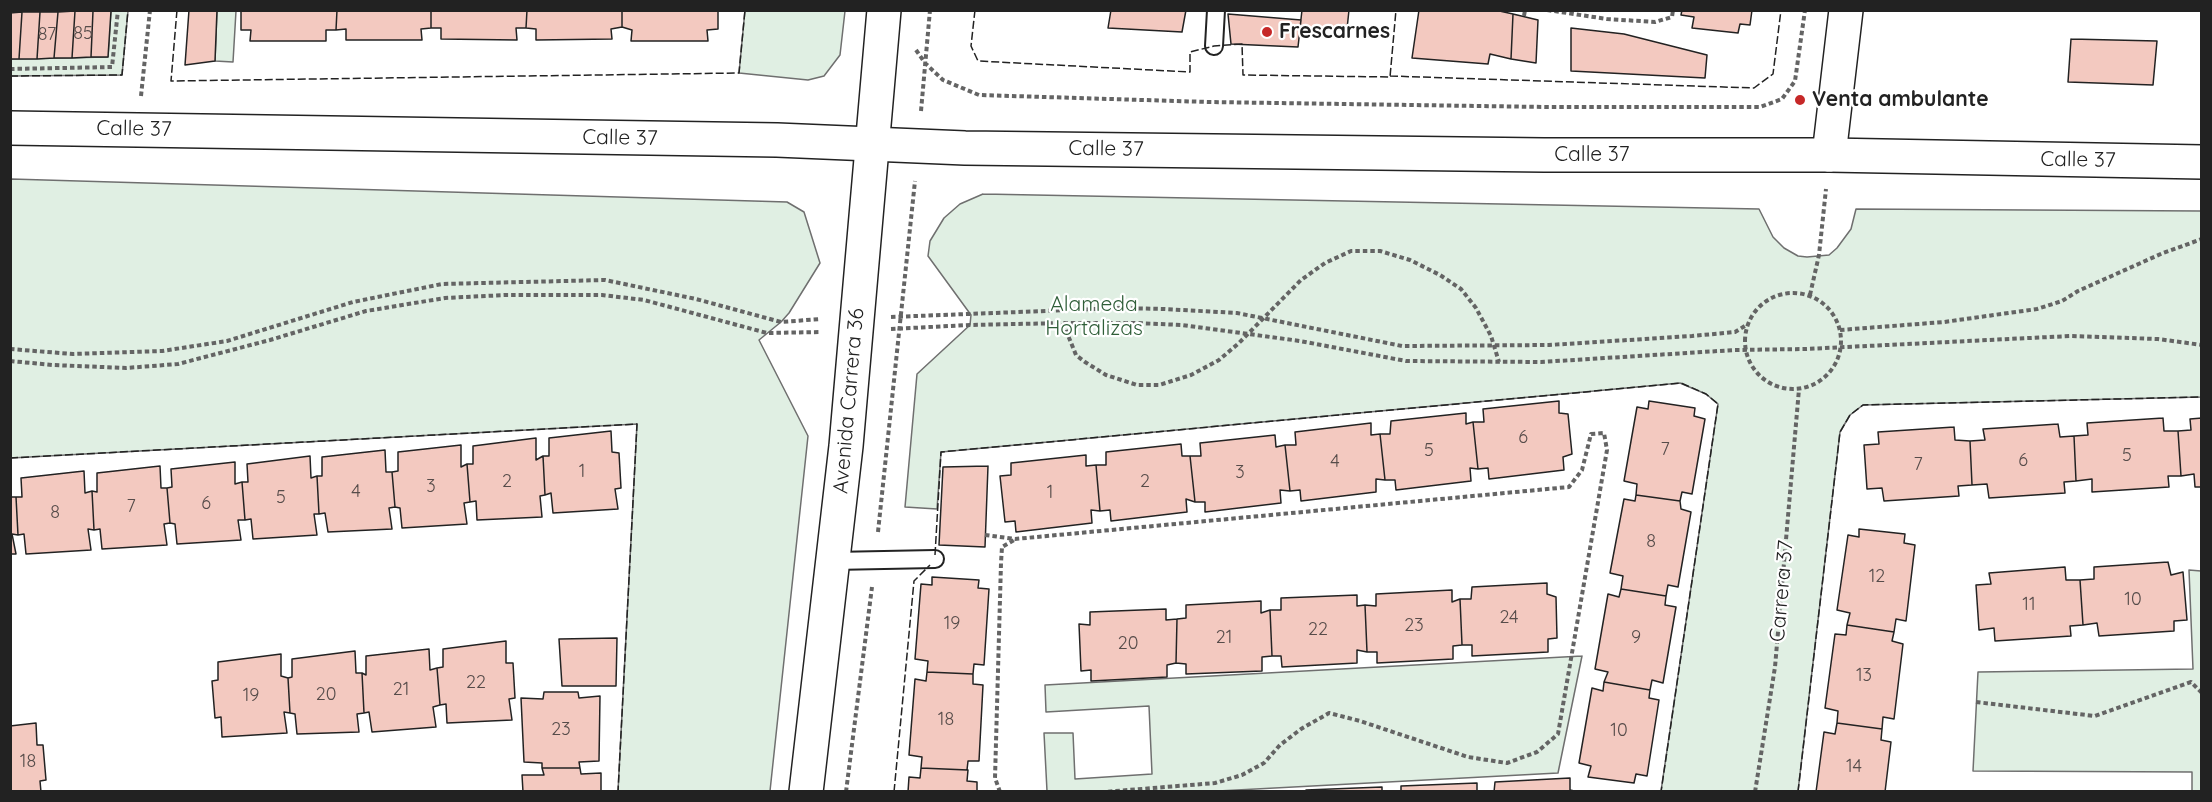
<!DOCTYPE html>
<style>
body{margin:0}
#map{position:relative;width:2212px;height:802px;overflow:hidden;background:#fff;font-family:Quicksand,sans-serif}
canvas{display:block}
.frame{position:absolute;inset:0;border:12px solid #222;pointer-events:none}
</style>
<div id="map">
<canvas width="2212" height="802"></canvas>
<div class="frame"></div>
</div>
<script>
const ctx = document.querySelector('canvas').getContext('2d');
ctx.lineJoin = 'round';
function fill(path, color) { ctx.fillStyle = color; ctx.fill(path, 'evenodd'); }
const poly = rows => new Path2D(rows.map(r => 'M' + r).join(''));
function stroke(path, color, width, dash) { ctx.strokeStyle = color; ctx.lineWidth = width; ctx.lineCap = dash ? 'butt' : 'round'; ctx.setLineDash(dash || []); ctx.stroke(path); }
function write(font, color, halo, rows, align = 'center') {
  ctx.font = font + ' Quicksand,sans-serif'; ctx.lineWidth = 4.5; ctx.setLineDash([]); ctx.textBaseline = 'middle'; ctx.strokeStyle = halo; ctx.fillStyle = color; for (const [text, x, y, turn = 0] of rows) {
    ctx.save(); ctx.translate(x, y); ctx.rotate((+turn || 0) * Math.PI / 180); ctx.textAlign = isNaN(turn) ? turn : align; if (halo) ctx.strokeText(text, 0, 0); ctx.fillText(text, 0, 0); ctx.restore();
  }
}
const green = poly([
 [745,10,845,11,840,55,824,76,808,80,739,73,745,10],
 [111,11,128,11,122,75,11,76,10,59,108,57,111,11],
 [217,11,236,11,233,62,215,61,217,11],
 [11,179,787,202,804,212,820,263,789,313,781,322,759,340,808,436,770,791,618,791,637,424,11,458,11,179],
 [983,194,1759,209,1773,237,1784,248,1798,256,1807,257,1829,255,1837,248,1851,229,1856,209,2201,211,2201,397,1863,405,1850,415,1840,432,1798,791,1661,791,1718,404,1706,394,1680,383,941,452,937,509,905,507,917,374,970,325,971,315,928,256,930,241,944,218,960,204,983,194],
 [2189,570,2201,571,2201,791,2192,791,2192,772,1973,771,1978,672,2193,669,2189,570],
 [1582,656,1558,773,1218,791,1047,791,1044,733,1073,733,1075,779,1152,774,1149,706,1046,712,1045,685,1582,656]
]);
fill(green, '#e0efe3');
stroke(green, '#6f6f6f', 1.5);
const building = poly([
 [189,10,217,10,215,61,185,65,189,10],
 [241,10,337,10,336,30,326,30,326,41,250,41,251,30,241,30,241,10],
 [337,10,431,10,431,28,421,29,422,40,346,40,346,29,336,30,337,10],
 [431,10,527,10,526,28,516,28,517,40,441,39,441,28,431,28,431,10],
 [527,10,622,10,622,27,611,29,612,39,536,40,536,29,526,28,527,10],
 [622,10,718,10,718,29,707,30,708,41,631,41,632,30,622,27,622,10],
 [1111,10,1186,10,1182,32,1108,28,1111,10],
 [1302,10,1349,10,1347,29,1300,28,1302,10],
 [1419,10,1495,10,1513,14,1511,59,1490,54,1488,64,1412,58,1419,10],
 [1682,10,1752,10,1750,25,1740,24,1738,33,1692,28,1694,17,1681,15,1682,10],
 [75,11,93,11,91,57,72,58,75,11],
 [75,11,72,58,54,58,58,12,75,11],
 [93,11,111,11,108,57,91,57,93,11],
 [22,12,40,12,37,59,19,59,22,12],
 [22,12,19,59,10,59,10,13,22,12],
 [40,12,58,12,54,58,37,59,40,12],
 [1228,14,1301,20,1298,47,1231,44,1228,14],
 [1513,14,1538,20,1536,63,1511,59,1513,14],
 [1571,28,1624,34,1707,55,1705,78,1571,71,1571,28],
 [2071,39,2157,41,2153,85,2068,82,2071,39],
 [1559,401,1559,413,1568,414,1572,454,1563,457,1564,470,1489,479,1488,468,1478,469,1473,422,1484,422,1483,409,1559,401],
 [1649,401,1695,408,1694,416,1705,419,1692,494,1682,492,1680,501,1636,495,1637,484,1624,481,1637,407,1648,409,1649,401],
 [1466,413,1466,424,1473,422,1478,469,1470,468,1471,481,1396,490,1395,480,1385,480,1380,434,1390,434,1391,421,1466,413],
 [2163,418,2164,431,2178,431,2181,476,2168,476,2169,487,2092,492,2092,479,2076,481,2074,436,2088,435,2087,423,2163,418],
 [2202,418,2202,487,2195,487,2194,474,2181,476,2178,431,2191,430,2190,419,2202,418],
 [1371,423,1371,435,1380,434,1385,480,1376,479,1376,492,1301,501,1300,490,1290,491,1285,445,1296,445,1295,432,1371,423],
 [2058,424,2060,437,2074,436,2076,481,2064,482,2065,493,1989,498,1987,484,1972,485,1970,441,1985,440,1983,429,2058,424],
 [1954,427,1955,440,1970,441,1972,485,1958,486,1959,496,1884,501,1882,488,1867,489,1864,445,1879,444,1878,432,1954,427],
 [611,431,612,452,619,453,621,488,615,489,618,509,553,513,551,493,545,495,543,456,549,456,549,438,611,431],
 [1275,435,1276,447,1285,445,1290,491,1280,490,1281,503,1205,512,1205,502,1195,502,1190,456,1201,456,1200,443,1275,435],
 [536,438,536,460,543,456,545,495,540,496,542,517,477,520,476,501,470,502,467,464,473,464,473,446,536,438],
 [1181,444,1182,456,1190,456,1195,502,1186,499,1187,512,1111,521,1110,510,1100,511,1096,465,1106,465,1106,452,1181,444],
 [461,445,461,467,467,464,470,502,464,503,467,524,402,528,400,508,395,507,392,472,398,471,398,452,461,445],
 [385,450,386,472,392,472,395,507,389,508,392,529,328,532,325,513,319,514,317,476,322,476,322,457,385,450],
 [1086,455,1086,466,1096,465,1100,511,1091,510,1092,523,1016,532,1015,521,1005,522,1000,476,1011,475,1011,463,1086,455],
 [310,456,311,478,317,476,319,514,314,514,317,535,253,539,251,519,245,520,242,482,248,482,247,464,310,456],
 [235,462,235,484,242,482,245,520,238,520,241,540,177,544,175,524,170,523,167,488,172,487,171,469,235,462],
 [160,466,161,488,167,488,170,523,164,524,167,545,102,549,100,529,94,530,92,491,97,492,97,473,160,466],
 [988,466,985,547,939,545,943,467,988,466],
 [84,471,85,493,92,491,94,530,88,529,91,550,26,554,24,534,18,535,16,497,22,497,21,478,84,471],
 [1636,495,1680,501,1681,509,1691,512,1678,587,1668,585,1666,596,1621,589,1623,576,1610,573,1624,499,1635,501,1636,495],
 [10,497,16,497,18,535,12,534,16,554,10,554,10,497],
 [1859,529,1905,534,1904,543,1915,545,1906,621,1896,619,1894,632,1847,625,1850,613,1837,610,1848,535,1859,537,1859,529],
 [2168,562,2171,575,2183,572,2187,620,2174,621,2174,631,2099,636,2097,623,2083,625,2080,580,2094,579,2094,567,2168,562],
 [2065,567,2066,580,2080,580,2083,625,2070,626,2071,636,1995,641,1994,628,1979,630,1976,585,1991,584,1989,573,2065,567],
 [932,577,979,580,978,588,989,589,984,665,974,664,973,674,927,672,928,661,915,659,921,584,932,585,932,577],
 [1547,583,1547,594,1556,597,1557,638,1548,639,1548,652,1472,656,1472,645,1462,645,1460,599,1471,599,1472,587,1547,583],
 [1621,589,1666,596,1665,605,1676,607,1663,683,1652,680,1650,690,1604,682,1608,672,1595,669,1608,594,1619,597,1621,589],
 [1452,590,1452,602,1460,599,1462,645,1453,646,1453,659,1377,663,1377,652,1367,652,1365,605,1376,606,1376,594,1452,590],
 [1357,595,1357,606,1365,605,1367,652,1357,650,1357,663,1282,667,1281,656,1272,656,1270,610,1281,610,1281,598,1357,595],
 [1261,601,1261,613,1270,610,1272,656,1262,657,1262,671,1186,674,1186,664,1176,663,1177,619,1186,618,1186,605,1261,601],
 [1166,609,1166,620,1177,619,1176,663,1167,665,1167,677,1091,681,1091,670,1081,671,1079,624,1090,625,1090,612,1166,609],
 [1847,625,1894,632,1892,641,1903,644,1894,719,1883,717,1882,729,1837,723,1838,711,1825,708,1835,634,1846,635,1847,625],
 [617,638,616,686,562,686,559,639,617,638],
 [506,641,506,663,513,663,515,698,509,699,512,720,447,723,446,704,440,705,437,668,443,667,443,649,506,641],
 [429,649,430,670,437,668,440,705,433,707,436,727,372,732,369,712,364,713,362,673,366,675,366,656,429,649],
 [355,651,356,673,362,673,364,713,357,714,359,732,297,734,295,714,290,713,288,678,292,677,292,659,355,651],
 [281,654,281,676,288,678,290,713,284,712,287,733,222,737,221,717,215,718,212,681,218,680,218,662,281,654],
 [927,672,973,674,973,684,983,685,979,761,968,761,967,770,921,768,922,757,909,755,915,679,926,681,927,672],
 [1604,682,1650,690,1649,698,1659,700,1647,776,1636,774,1634,783,1588,777,1591,766,1579,763,1592,688,1603,691,1604,682],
 [544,692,578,692,579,698,600,696,599,761,579,762,580,768,542,768,542,763,524,762,521,698,543,699,544,692],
 [36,723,37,745,43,745,46,780,40,781,41,792,10,792,10,726,36,723],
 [1837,723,1882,729,1881,740,1891,742,1885,792,1816,792,1824,732,1835,734,1837,723],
 [542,768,580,768,581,774,601,773,601,792,523,792,522,775,544,775,542,768],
 [921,768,968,770,967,781,977,782,977,792,908,792,909,777,920,778,921,768],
 [1570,778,1570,790,1579,792,1494,792,1495,782,1570,778],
 [1477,783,1477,792,1401,792,1401,786,1477,783],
 [1382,787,1382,792,1306,792,1306,790,1382,787]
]);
fill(building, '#f3c9c0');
stroke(building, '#222', 1.5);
const service = poly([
 [1214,46,1216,10],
 [833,561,935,559]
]);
const minor = poly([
 [1829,155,1846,10]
]);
const tertiary = poly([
 [10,128,777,140,965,148,1544,155,1829,155,2202,162]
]);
const secondary = poly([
 [806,792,846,446,884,10]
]);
stroke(service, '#222', 20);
stroke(minor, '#222', 36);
stroke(tertiary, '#222', 36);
stroke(secondary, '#222', 36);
stroke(poly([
 [1547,10,1607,19,1655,22,1672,17,1673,10],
 [1524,16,1525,10],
 [916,50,925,63,943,80,979,95,1209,102,1547,107,1760,107,1782,99,1795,81,1805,10],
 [10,69,112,67,118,10],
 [141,96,150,10],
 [921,111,930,10],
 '1745 341a48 48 0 1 1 96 0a48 48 0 1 1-96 0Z',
 [1810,295,1819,255,1826,189],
 [891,317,1121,308,1164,309,1237,313,1402,346,1549,345,1692,336,1735,332,1748,324],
 [1063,323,1076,355,1085,362,1106,375,1137,385,1159,385,1191,375,1219,360,1239,343,1301,280,1325,263,1351,251,1380,251,1410,260,1440,275,1461,289,1476,308,1491,336,1499,362],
 [891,329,970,325,1063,323,1136,323,1182,325,1300,341,1406,361,1541,362,1735,350,1806,349,2070,336,2158,339,2202,345],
 [1840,330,1944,322,2037,309,2062,301,2078,291,2163,253,2202,239],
 [10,349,73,354,162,351,227,341,353,302,442,284,605,280,696,299,781,322,821,319],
 [10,361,53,365,126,368,178,364,270,340,366,311,445,298,506,295,602,295,644,300,767,333,821,332],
 [878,532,915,181],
 [985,535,1015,539,1569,487,1582,470,1591,434,1604,433,1607,450,1558,734,1537,752,1507,763,1468,757,1360,721,1329,713,1301,729,1280,745,1264,763,1242,775,1215,783,1104,792],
 [1976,702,2095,716,2191,682,2202,693],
 [846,792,872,587],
 [1000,792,995,778,1001,563,1002,547,1014,540],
 [1755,792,1775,667,1799,389]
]), '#646464', 4, [4.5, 3]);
stroke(service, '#fff', 16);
stroke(minor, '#fff', 33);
stroke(tertiary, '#fff', 33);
stroke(secondary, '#fff', 33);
stroke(poly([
 [177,10,171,81,739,73,745,10],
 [975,10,971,46,978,61,1190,72,1190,52,1214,46,1242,44,1243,75,1390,77,1396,10],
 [10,76,122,75,128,10],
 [1390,76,1754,88,1773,74,1781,10],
 [10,458,637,424,618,792],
 [935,555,941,452,1681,383,1706,394,1718,404,1661,792],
 [894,792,914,581,930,565],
 [1798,792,1840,432,1850,415,1863,405,2202,397]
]), '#222', 1.5, [8, 3]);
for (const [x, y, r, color] of [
 [1267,32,6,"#c62828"],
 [1800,100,6,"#c62828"]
]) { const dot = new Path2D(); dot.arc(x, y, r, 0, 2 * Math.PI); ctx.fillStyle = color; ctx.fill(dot); stroke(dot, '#fff', 2); }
write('18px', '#564c4a', null, [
 ["85",83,34],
 ["87",47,35],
 ["6",1523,438],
 ["7",1665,450],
 ["5",1429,451],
 ["5",2127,456],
 ["6",2023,461],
 ["4",1335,462],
 ["7",1918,465],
 ["1",582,472],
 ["3",1240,473],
 ["2",507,482],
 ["2",1145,482],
 ["3",431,487],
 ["4",356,492],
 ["1",1050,493],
 ["5",281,498],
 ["6",206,504],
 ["7",131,507],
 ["8",55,513],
 ["8",1651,542],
 ["12",1877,577],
 ["10",2133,600],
 ["11",2029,605],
 ["24",1509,618],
 ["19",952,624],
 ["23",1414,626],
 ["22",1318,630],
 ["21",1224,638],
 ["9",1636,638],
 ["20",1128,644],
 ["13",1864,676],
 ["22",476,683],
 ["21",401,690],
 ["20",326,695],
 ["19",251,696],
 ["18",946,720],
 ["23",561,730],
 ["10",1619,731],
 ["18",28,762],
 ["14",1854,767]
]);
write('bold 21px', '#222', '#fff', [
 ["Frescarnes",1279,32],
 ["Venta ambulante",1812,100]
], 'left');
write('21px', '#222', '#fff', [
 ["Calle 37",134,129,1],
 ["Calle 37",620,138,1],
 ["Calle 37",1106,149,1],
 ["Calle 37",1592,155],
 ["Calle 37",2078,160,1],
 ["Avenida Carrera 36",849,401,-85],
 ["Carrera 37",1782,591,-85]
]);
write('21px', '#2f5e38', '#fff', [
 ["Alameda",1094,305],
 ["Hortalizas",1094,329]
]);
</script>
